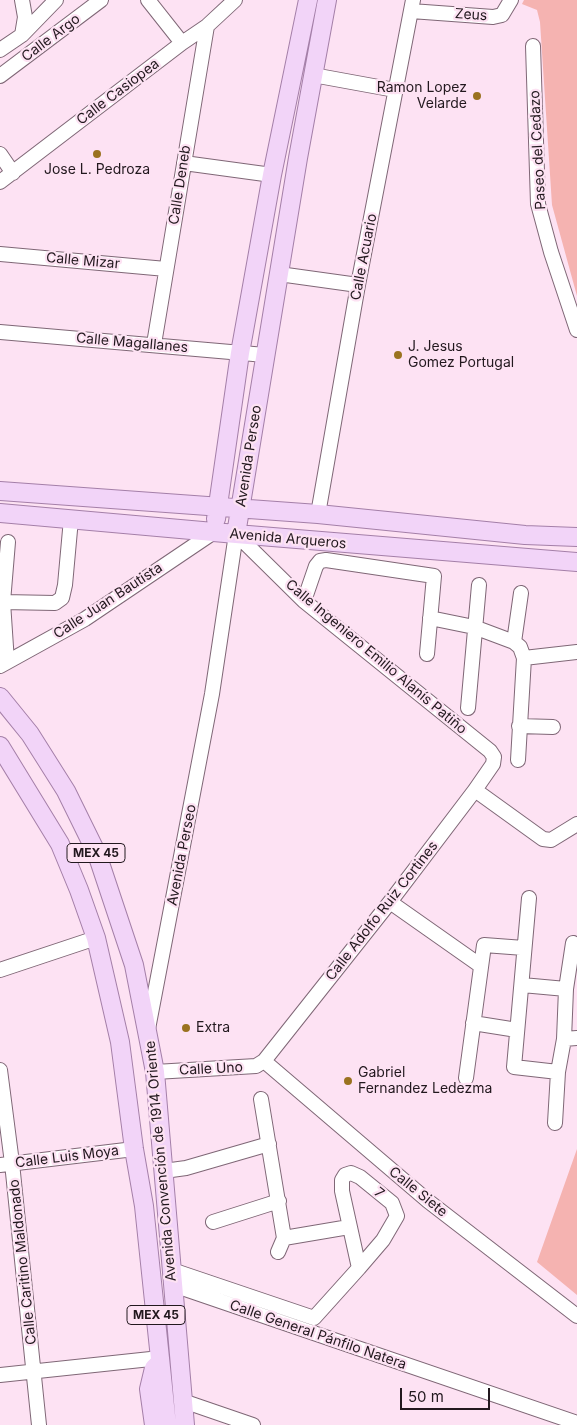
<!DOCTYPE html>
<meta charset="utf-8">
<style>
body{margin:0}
#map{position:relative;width:577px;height:1425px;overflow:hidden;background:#fde2f3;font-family:Inter,sans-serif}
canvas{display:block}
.scale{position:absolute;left:400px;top:1388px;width:90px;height:22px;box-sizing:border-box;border:2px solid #22181e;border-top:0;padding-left:6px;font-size:15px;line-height:18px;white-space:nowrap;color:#22181e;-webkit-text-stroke:4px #fde2f3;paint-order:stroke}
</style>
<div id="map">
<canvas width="577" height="1425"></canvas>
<div class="scale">50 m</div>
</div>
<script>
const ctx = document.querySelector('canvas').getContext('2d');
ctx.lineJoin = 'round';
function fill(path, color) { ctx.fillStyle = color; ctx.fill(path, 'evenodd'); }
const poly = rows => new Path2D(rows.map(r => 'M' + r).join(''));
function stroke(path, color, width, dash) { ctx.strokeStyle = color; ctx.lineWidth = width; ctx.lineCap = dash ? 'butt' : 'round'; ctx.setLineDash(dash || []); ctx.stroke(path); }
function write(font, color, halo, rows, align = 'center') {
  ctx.font = font + ' Inter,sans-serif'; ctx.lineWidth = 4.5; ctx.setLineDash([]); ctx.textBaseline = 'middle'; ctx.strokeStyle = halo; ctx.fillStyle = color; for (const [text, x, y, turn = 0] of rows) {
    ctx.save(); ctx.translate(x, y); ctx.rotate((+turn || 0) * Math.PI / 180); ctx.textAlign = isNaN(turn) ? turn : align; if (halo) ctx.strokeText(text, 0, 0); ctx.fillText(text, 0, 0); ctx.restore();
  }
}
fill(poly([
 [524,0,577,0,577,296,552,205,540,22,537,10,522,4],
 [577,1149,577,1295,537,1262]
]), '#f5b3b1');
const minor = poly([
 [22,0,25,17,22,35],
 [148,0,182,43],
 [411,11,493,17,502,15,511,0],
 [533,46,538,204,551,252,577,330],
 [0,50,22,35,56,0],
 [313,75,395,90],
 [0,76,101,0],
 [0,154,13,173],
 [184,163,272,175],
 [0,182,182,43,207,26,235,0],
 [0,254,166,269],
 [279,274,358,285],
 [0,332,265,355],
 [154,344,207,26],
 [318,514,358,285,413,0],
 [304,601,316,566,320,561,326,560,434,576,427,654],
 [3,602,55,603,62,598,65,585,71,519],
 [430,618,474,627,514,642,520,647,524,658,518,760],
 [514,642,521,593],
 [524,658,577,652],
 [7,662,3,602,8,542],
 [0,666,85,619,214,532],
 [468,708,479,585],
 [519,726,553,727],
 [475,790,543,839,551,840,577,824],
 [529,898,514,1067,558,1072],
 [390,902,481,966],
 [0,970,96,938],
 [522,985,566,989],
 [473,1023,517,1030],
 [148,1029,212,694,236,534],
 [564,1039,577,1038],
 [264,1061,428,1201,577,1316],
 [0,1070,12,1163,39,1425],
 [155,1072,256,1066,264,1061,390,902,475,790,493,764,494,757,490,751,304,601,236,534],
 [466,1078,484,945,524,948],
 [261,1099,284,1238,278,1252],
 [555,1123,558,1072,564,1039,566,989,573,943],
 [0,1165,134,1149],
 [164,1171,186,1168,269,1144],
 [213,1222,279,1201],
 [284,1238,349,1227],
 [172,1270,314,1318,359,1268,383,1240,397,1216,392,1203,360,1177,351,1173,345,1175,342,1180,342,1191,359,1268],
 [173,1285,577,1423],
 [0,1375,160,1358],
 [183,1401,253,1425]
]);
const major = poly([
 [0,491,318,514,525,535,577,537],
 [0,513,236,534,577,562],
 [216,519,240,353,272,175,308,0],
 [236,534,298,158,327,0],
 [0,697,30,734,66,791,97,854,134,965,155,1072,185,1425],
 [0,746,60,844,79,890,96,938,120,1042,134,1149,144,1206,167,1425],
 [154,1425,149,1389,154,1368,160,1362]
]);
stroke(minor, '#7f6776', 16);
stroke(major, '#a47fa8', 20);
stroke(minor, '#fff', 14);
stroke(major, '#f2d4f8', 18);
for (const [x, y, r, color] of [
 [477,96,5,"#9a721f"],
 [97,154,5,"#9a721f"],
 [398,355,5,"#9a721f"],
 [186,1028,5,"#9a721f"],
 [348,1081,5,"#9a721f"]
]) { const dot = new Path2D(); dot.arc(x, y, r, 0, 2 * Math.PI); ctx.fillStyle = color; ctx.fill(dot); stroke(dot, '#fde2f3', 2); }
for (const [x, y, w] of [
 [96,853,58],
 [156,1315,58]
]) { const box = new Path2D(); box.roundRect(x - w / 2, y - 9.5, w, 19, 4); ctx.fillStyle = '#fde2f3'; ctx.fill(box); stroke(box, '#22181e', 1); }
write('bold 12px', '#22181e', null, [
 ["MEX 45",96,853],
 ["MEX 45",156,1315]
]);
write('14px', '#22181e', '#fde2f3', [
 ["Zeus",471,15,4],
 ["Calle Argo",51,38,-37],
 ["Calle Casiopea",118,92,-37],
 ["Paseo del Cedazo",538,150,-93],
 ["Calle Deneb",180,185,-81],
 ["Calle Acuario",364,257,-79],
 ["Calle Mizar",83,261,5],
 ["Calle Magallanes",132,343,5],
 ["Avenida Perseo",249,456,-81],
 ["Avenida Arqueros",288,539,5],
 ["Calle Juan Bautista",108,601,-33],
 ["Calle Ingeniero Emilio Alanís Patiño",376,657,40],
 ["Avenida Perseo",182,855,-79],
 ["Calle Adolfo Ruiz Cortines",382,911,-52],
 ["Calle Uno",211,1069,-3],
 ["Calle Luis Moya",67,1157,-7],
 ["Avenida Convención de 1914 Oriente",161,1161,-95],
 ["Calle Siete",418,1192,39],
 ["7",379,1193,40],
 ["Calle Caritino Maldonado",23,1262,-96],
 ["Calle General Pánfilo Natera",318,1335,19]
]);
write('14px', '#22181e', '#fde2f3', [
 ["Ramon Lopez",467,88,"right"],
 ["Velarde",467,104,"right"],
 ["Jose L. Pedroza",97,170,"center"],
 ["J. Jesus",408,347],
 ["Gomez Portugal",408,363],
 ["Extra",196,1028],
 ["Gabriel",358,1073],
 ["Fernandez Ledezma",358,1089]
], 'left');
</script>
